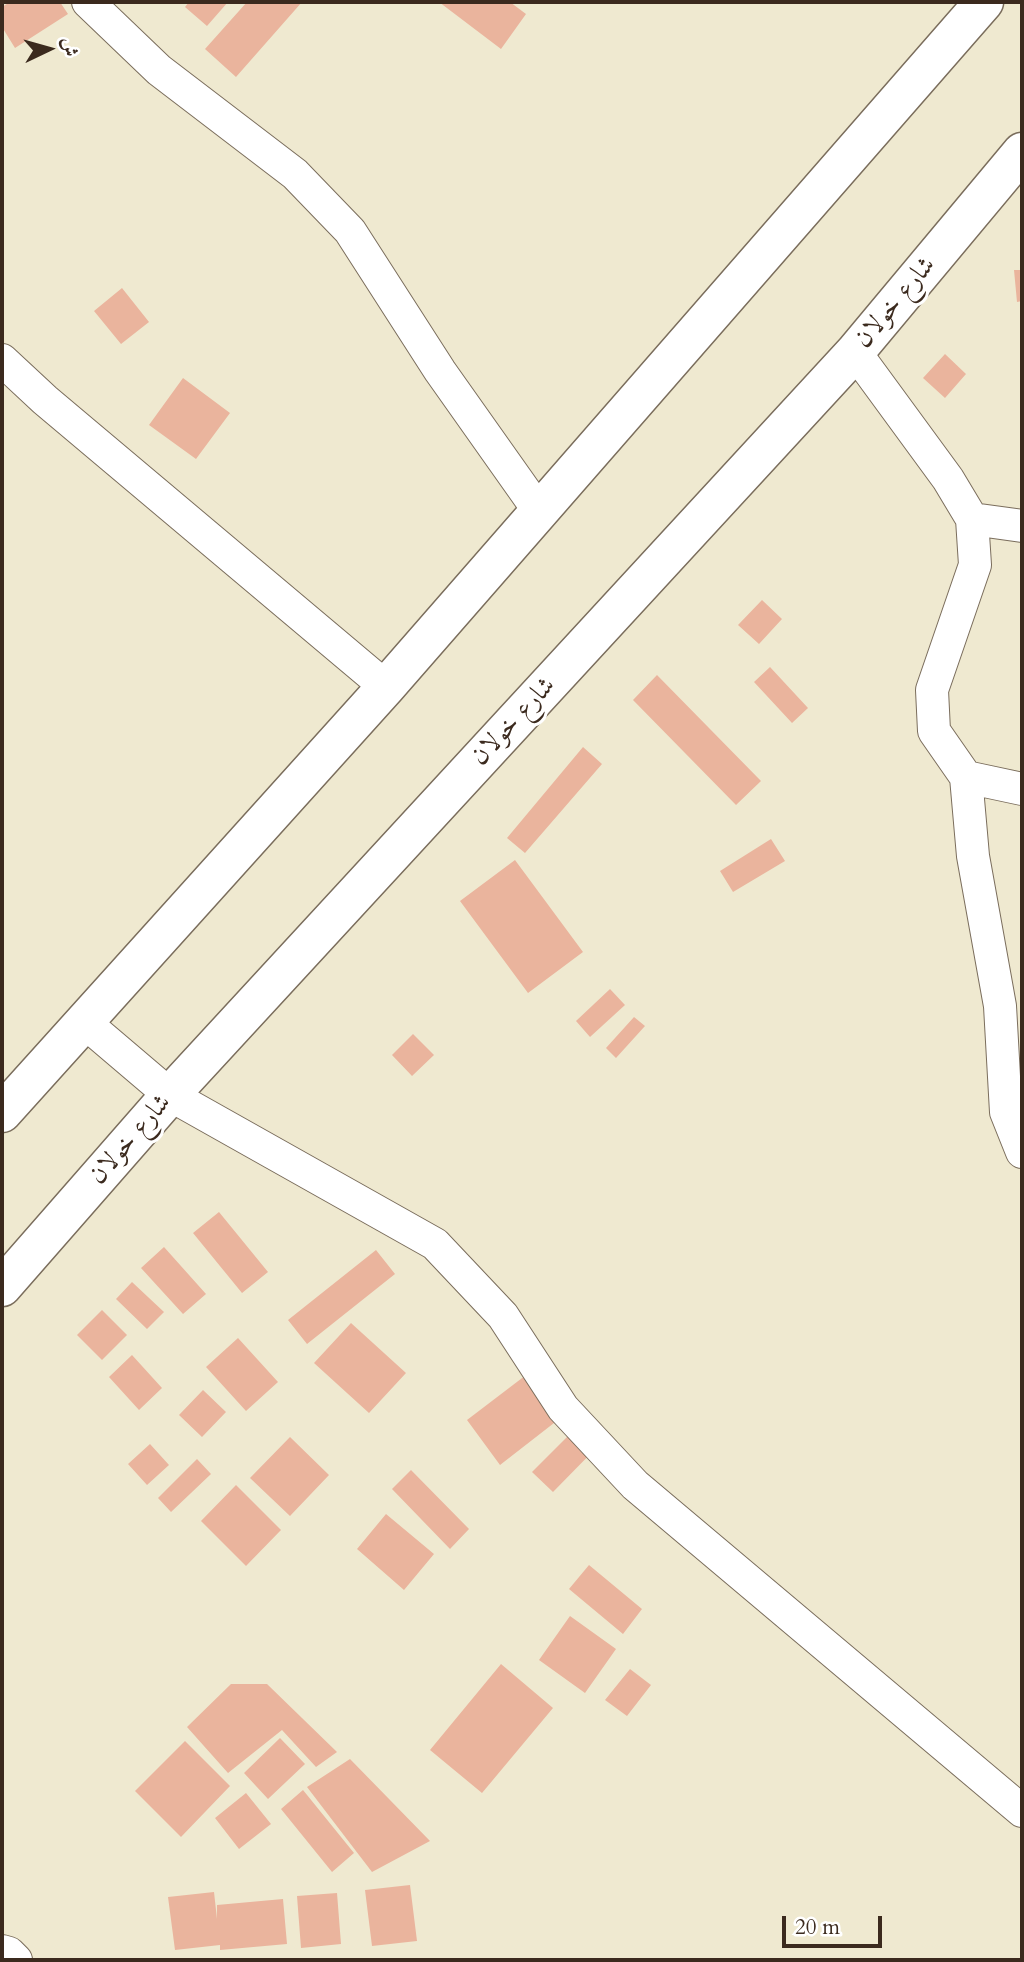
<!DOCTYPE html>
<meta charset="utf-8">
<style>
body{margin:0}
#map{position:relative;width:1024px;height:1962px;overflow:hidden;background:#efe9d0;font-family:Cardo,Amiri,serif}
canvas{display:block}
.frame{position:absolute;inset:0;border:4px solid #3b2a1e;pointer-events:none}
.north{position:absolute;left:14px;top:14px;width:70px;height:70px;-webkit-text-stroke:5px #fff;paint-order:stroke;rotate:85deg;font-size:19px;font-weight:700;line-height:28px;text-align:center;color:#3b2a1e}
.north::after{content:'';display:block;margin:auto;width:24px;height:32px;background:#3b2a1e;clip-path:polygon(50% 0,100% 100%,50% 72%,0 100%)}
.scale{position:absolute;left:782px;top:1916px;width:100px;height:32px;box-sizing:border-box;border:4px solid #3b2a1e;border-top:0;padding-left:9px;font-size:21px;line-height:24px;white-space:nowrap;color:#3b2a1e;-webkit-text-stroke:5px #fff;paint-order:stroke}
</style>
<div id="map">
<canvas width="1024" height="1962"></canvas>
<div class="frame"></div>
<div class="north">ش</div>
<div class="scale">20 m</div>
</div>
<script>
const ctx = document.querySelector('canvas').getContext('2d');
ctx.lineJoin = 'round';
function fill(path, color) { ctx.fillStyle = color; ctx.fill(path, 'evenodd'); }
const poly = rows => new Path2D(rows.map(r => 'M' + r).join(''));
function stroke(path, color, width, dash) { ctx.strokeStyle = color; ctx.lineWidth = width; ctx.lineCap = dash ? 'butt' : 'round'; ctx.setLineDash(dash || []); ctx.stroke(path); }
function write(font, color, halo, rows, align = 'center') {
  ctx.font = font + ' Cardo,Amiri,serif'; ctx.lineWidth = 6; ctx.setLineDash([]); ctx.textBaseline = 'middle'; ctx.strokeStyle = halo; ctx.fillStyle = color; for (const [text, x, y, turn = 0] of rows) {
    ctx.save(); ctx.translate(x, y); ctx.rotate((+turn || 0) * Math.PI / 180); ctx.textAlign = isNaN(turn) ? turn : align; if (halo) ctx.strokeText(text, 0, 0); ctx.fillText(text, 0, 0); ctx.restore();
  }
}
fill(poly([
 [10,2,60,2,68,14,15,48,2,27,2,7],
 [189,2,228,2,207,26,185,7],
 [247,2,302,2,236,77,205,49],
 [439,2,510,2,526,14,501,49],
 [1014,270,1022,270,1022,301,1017,302],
 [122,288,149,322,121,344,94,311],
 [945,354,966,374,945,398,923,378],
 [183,378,230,413,196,459,149,425],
 [762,600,782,619,759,644,738,625],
 [770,667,808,708,792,723,754,682],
 [657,675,761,781,736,805,633,700],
 [583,747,602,764,525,853,507,838],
 [771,839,785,861,733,892,720,871],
 [515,860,583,952,528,993,460,901],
 [610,989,625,1005,590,1037,576,1021],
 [634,1017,645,1026,616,1058,606,1048],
 [413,1034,434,1055,412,1076,392,1055],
 [219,1212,268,1272,242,1293,193,1233],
 [164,1247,206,1294,183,1314,141,1268],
 [376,1250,395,1274,307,1344,288,1320],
 [132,1282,164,1312,147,1329,116,1299],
 [102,1310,127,1335,102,1360,77,1335],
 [351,1323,406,1373,369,1413,314,1363],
 [238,1338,278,1382,246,1411,206,1367],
 [132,1355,162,1388,139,1410,109,1377],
 [530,1372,563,1416,500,1465,467,1420],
 [203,1390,226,1412,202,1437,179,1415],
 [584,1420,604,1440,553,1492,532,1472],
 [290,1437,329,1475,290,1516,250,1478],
 [150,1444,169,1465,147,1485,128,1464],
 [197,1459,211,1474,171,1512,158,1498],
 [411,1470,469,1529,450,1549,392,1489],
 [236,1485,281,1530,246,1566,201,1521],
 [386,1514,434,1554,404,1590,357,1549],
 [589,1565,642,1609,623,1634,569,1589],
 [570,1616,616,1649,585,1693,539,1660],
 [501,1664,553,1708,482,1793,430,1750],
 [630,1669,651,1685,627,1716,605,1700],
 [231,1684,267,1684,337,1752,316,1767,282,1730,228,1773,187,1727],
 [280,1738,305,1764,268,1799,244,1773],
 [185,1741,230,1786,181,1837,135,1791],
 [350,1759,430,1841,372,1872,307,1787],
 [303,1790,354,1853,332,1872,281,1809],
 [246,1793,271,1824,239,1849,215,1818],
 [410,1885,417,1941,372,1946,365,1890],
 [214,1892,217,1919,217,1905,283,1899,287,1944,220,1950,220,1945,175,1950,168,1897],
 [337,1893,341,1944,301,1948,297,1896]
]), '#eab49d');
const street = poly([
 [88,2,159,70,295,174,350,231,440,371,539,511],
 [855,352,948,479,972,519,975,565,932,690,934,731,966,777,1022,789],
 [2,360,45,400,386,687],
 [972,519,1022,526],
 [966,777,973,856,1000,1006,1006,1112,1022,1152],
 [83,1021,170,1095,435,1244,503,1316,563,1408,635,1485,1022,1811],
 [2,1951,9,1953,16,1960]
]);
const primary = poly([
 [2,1113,386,687,984,2],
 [2,1287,170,1095,855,352,1022,152]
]);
stroke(street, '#7a6d5c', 34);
stroke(primary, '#7a6d5c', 41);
stroke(street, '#fff', 32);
stroke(primary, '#fff', 38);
write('26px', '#3b2a1e', '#fff', [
 ["شارع خولان",896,303,-50],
 ["شارع خولان",514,722,-47],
 ["شارع خولان",131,1140,-49]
]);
</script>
